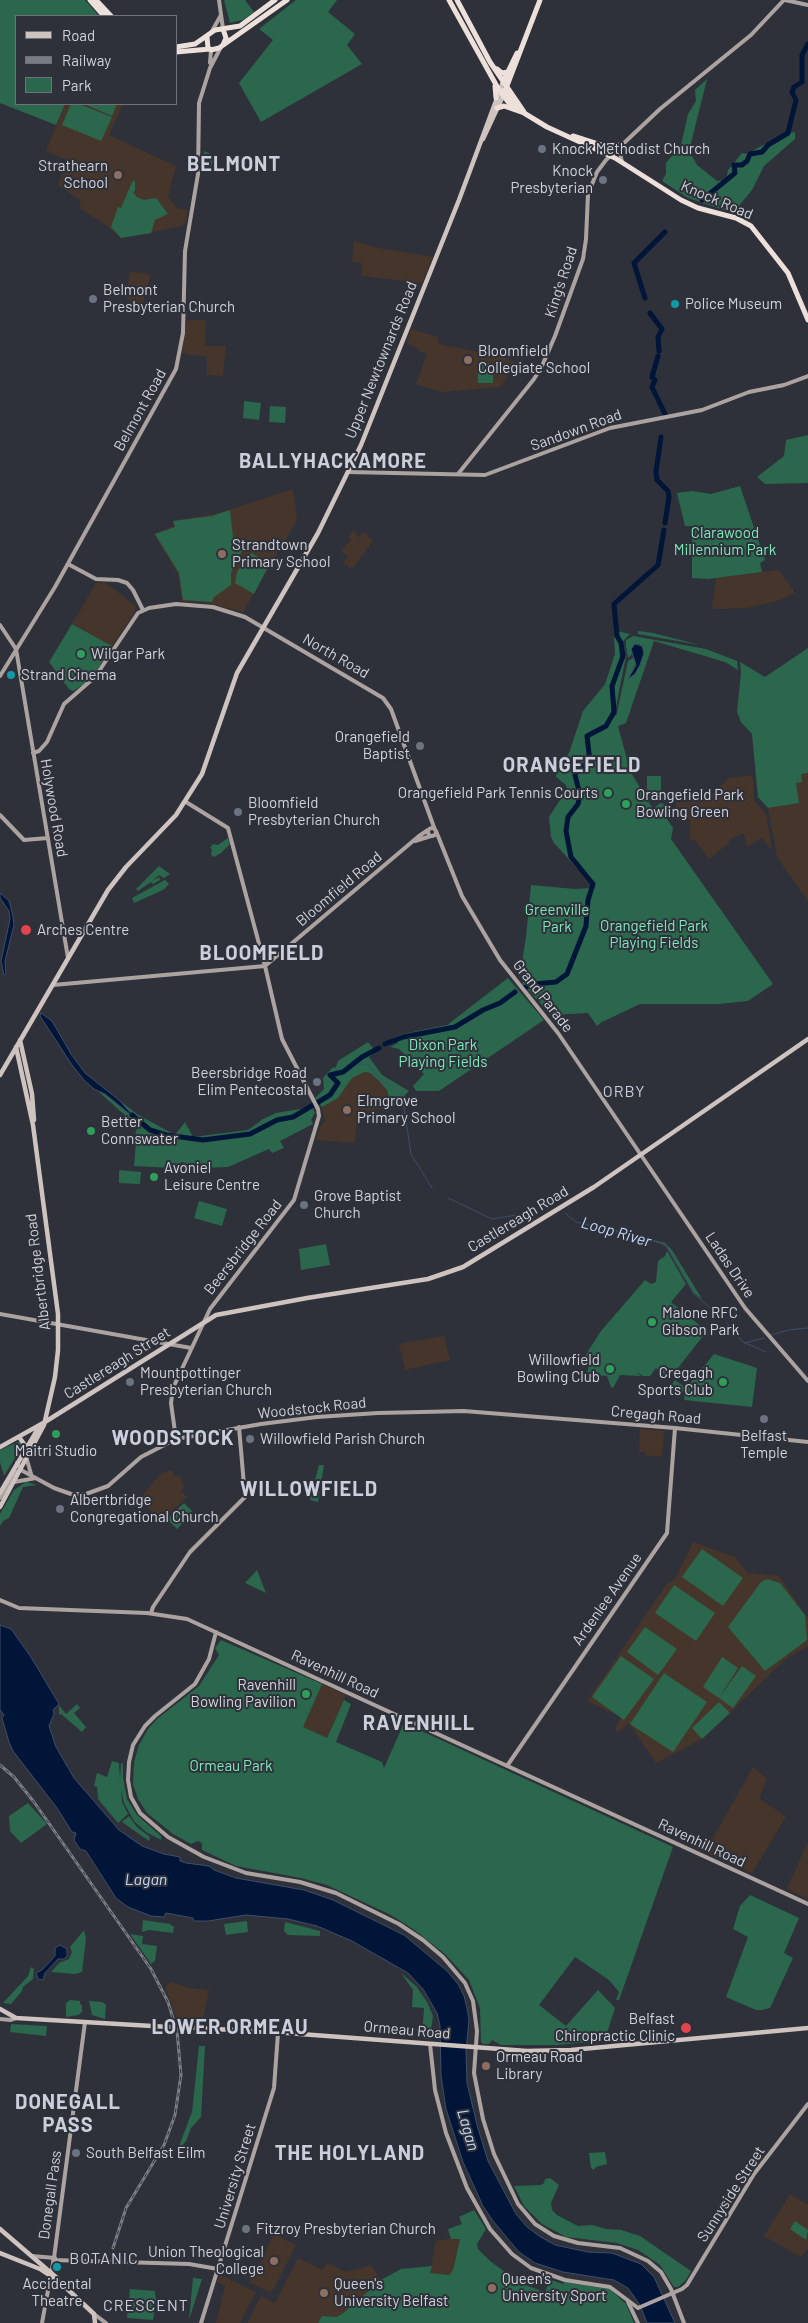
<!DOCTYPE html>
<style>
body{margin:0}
#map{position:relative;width:808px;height:2323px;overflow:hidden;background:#2e313a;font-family:Barlow,sans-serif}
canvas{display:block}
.legend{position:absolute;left:15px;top:15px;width:162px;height:90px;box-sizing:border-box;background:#2e313a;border:1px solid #6f727a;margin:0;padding:6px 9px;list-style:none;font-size:15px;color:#d1d3d9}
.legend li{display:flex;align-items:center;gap:10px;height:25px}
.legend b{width:25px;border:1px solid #6f727a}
</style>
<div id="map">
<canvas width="808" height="2323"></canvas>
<ul class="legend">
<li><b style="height:6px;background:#cec3bf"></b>Road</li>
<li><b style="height:6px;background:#797c83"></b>Railway</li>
<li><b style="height:14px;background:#2a674c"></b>Park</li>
</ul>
</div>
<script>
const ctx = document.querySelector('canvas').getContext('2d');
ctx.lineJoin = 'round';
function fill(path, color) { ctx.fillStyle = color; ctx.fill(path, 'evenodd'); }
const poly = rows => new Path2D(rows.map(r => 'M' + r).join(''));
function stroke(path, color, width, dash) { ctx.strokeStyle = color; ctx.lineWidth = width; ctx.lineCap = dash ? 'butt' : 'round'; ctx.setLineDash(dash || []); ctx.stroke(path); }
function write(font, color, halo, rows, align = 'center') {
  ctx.font = font + ' Barlow,sans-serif'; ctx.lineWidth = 4; ctx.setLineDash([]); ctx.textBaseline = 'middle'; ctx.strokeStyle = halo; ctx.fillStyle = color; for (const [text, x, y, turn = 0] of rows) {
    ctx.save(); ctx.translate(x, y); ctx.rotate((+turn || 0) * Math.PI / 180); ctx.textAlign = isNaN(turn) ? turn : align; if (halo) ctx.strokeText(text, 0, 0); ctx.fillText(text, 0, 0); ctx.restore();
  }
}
fill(poly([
 [65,104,123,104,109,135,176,166,168,197,177,208,187,210,186,222,183,226,121,238,103,223,81,209,79,206,81,201,58,185,69,161,46,151],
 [354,241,378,248,433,257,422,283,361,276,362,263,352,262],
 [130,271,151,275,142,306,131,303,126,297],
 [187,320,206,320,205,346,226,346,223,376,207,375,207,357,182,354],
 [412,329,438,337,439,344,503,357,517,363,500,387,442,392,416,384,427,354,419,351,417,348,407,343],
 [293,489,297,520,243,612,204,602,182,601,178,574,154,534,174,526,173,521,219,513],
 [353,531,359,537,364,532,373,541,352,569,343,563,348,557,341,551,351,540,348,537],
 [779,570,795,593,777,601,747,608,712,609,716,578],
 [104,582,136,606,134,613,112,646,72,624,96,583],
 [808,773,808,901,777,857,768,808,799,803,796,783,801,774],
 [749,775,753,778,754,800,766,814,772,848,770,848,762,838,747,847,744,834,741,834,730,840,727,845,709,859,695,840,690,840,690,819,676,819,676,802,704,801,729,778],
 [365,1072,370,1073,379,1081,387,1090,391,1106,361,1113,357,1117,355,1143,316,1140,320,1127,325,1121,322,1107,338,1098,352,1078],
 [444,1336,450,1360,405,1370,399,1344],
 [640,1429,664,1431,662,1457,646,1455,646,1452,639,1452],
 [172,1470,175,1477,180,1476,184,1487,181,1491,187,1497,162,1521,143,1503,147,1499,143,1494,162,1473],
 [693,1542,735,1557,748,1573,779,1576,808,1619,808,1646,787,1658,702,1739,656,1763,629,1723,618,1732,615,1729,621,1717,587,1701,666,1585,675,1579],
 [322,1684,346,1695,327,1738,302,1727],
 [753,1767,767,1779,759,1798,786,1817,752,1873,705,1852],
 [808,1841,808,1899,787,1889],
 [171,1982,189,1988,209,1990,202,2025,179,2024,165,1987],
 [790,2194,808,2205,808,2249,801,2257,764,2236],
 [274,2234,296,2245,274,2289,269,2292,250,2283],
 [458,2237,460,2238,453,2270,449,2275,430,2273,436,2241],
 [298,2258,323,2270,327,2263,346,2272,371,2265,381,2280,342,2314,336,2317,322,2316,318,2323,247,2323,261,2296,275,2303],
 [220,2275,256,2292,240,2323,216,2323,225,2286,217,2282]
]), '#46352a');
fill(poly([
 [0,0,85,0,99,16,16,16,16,104,65,104,56,125,0,103],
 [224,0,245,0,254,12,243,20,230,23],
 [296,0,337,0,328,12,355,34,347,45,362,64,261,122,239,83,273,40,259,29],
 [707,79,689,151,697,165,717,181,726,180,728,170,742,153,747,154,783,134,795,132,795,139,764,166,752,190,733,213,688,198,662,181,666,174,666,163,681,145,688,114,696,101,695,90],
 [71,104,79,104,112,117,101,141,62,125],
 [84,104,117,104,112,116],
 [204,151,211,154,213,161,210,169,203,172],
 [135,180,135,191,133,192,137,197,144,200,156,198,168,214,155,220,151,233,121,238,111,227,118,207,121,208,132,182],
 [478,363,493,363,493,383,478,383],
 [244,401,261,403,259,420,243,418],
 [270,406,286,407,285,423,269,422],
 [808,435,808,483,765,484,757,477,784,456,786,440],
 [740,486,765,560,760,563,762,572,708,579,692,578,692,526,685,526,677,493,692,491,711,494],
 [230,510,234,546,242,551,231,572,231,585,214,597,212,602,183,600,179,573,155,534,175,527,173,521,212,516],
 [251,553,268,562,269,565,254,594,235,583,237,572],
 [72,624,112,646,95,673,86,683,73,691,69,689,49,662],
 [617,631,630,634,623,641,626,656,616,707,614,688,624,654,622,643],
 [638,631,653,633,700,645,638,634],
 [616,633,619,643,620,658,611,690,611,700,616,717,628,661,633,658,635,658,635,665,632,672,635,674,640,644,635,644,632,649,632,654,628,658,626,647,626,640,633,636,706,649,737,661,738,670,725,662,654,641,626,723,618,726,630,771,653,809,660,803,665,804,665,816,673,828,671,839,773,984,748,1001,719,1004,640,1004,602,1022,597,1026,588,1013,551,1015,522,983,524,981,523,977,518,973,522,962,526,937,531,885,575,889,591,888,592,885,554,843,551,837,549,817,567,789,566,785,556,777,557,768,569,753,583,711,605,684,615,654,614,637],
 [808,648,808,773,801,774,802,782,796,783,799,803,768,808,758,797,752,734,741,722,737,712,741,672,740,662,765,677],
 [647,776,661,776,661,797,647,796],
 [228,838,230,844,221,853,214,857,211,855,212,849,210,848,213,844,218,845],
 [159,866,170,874,164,878,159,875,152,881,159,877,160,880,153,884,151,882,138,891,136,889],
 [165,880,169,884,163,890,134,903,132,898],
 [508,978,544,1020,439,1091,416,1091,413,1086,424,1074,399,1049,390,1047,398,1043,397,1040,387,1046,384,1043,402,1034,447,1025],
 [368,1042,376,1052,369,1057,382,1075,409,1091,404,1096,406,1103,391,1106,387,1090,379,1081,370,1073,365,1072,352,1078,338,1098,322,1107,315,1098,324,1089,323,1078,332,1068,336,1067,338,1061],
 [99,1092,105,1094,134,1118,136,1119,135,1117,124,1108,119,1100,137,1114,175,1135,185,1122,193,1137,248,1130,263,1119,276,1113,306,1108,311,1104,315,1113,311,1120,313,1124,280,1141,284,1148,272,1153,269,1149,228,1167,200,1168,199,1173,186,1170,188,1164,182,1162,173,1168,134,1166,136,1142,174,1144,177,1140,135,1134,138,1127],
 [119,1170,141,1172,140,1184,119,1183],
 [199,1201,227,1209,222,1226,194,1218],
 [578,1220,665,1243,672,1250,702,1299,694,1293,666,1245],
 [326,1244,330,1265,301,1270,299,1249],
 [667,1251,686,1284,671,1302,707,1331,670,1378,656,1368,650,1376,643,1376,637,1372,641,1376,620,1375,613,1388,611,1387,607,1376,587,1374,589,1364,585,1360,585,1356,601,1331,645,1280,651,1284,656,1282,658,1261,665,1256],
 [714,1354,757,1368,752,1407,684,1400,685,1392,668,1389,675,1380,686,1388],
 [20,1441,23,1445,4,1476,0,1462,0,1450],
 [319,1465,324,1465,318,1502,310,1500],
 [26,1482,37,1485,23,1487,9,1518,3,1521,0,1526,0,1514,14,1490],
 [184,1503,193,1512,177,1529,167,1519],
 [702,1549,743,1578,723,1606,682,1577],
 [257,1570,266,1593,245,1583],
 [767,1579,780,1583,805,1615,807,1640,765,1671,728,1627,761,1582],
 [674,1585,715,1613,696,1641,655,1613],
 [645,1627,677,1649,658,1675,627,1652],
 [221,1640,322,1684,303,1727,327,1738,344,1700,351,1704,336,1742,382,1762,384,1768,404,1723,673,1847,619,2000,616,2000,619,1992,609,1980,575,1957,539,2005,566,2026,598,1990,615,2008,605,2039,601,2041,557,2045,501,2045,492,2040,489,2044,483,2044,481,2042,480,2008,469,1980,445,1954,413,1929,391,1915,327,1885,301,1878,236,1866,202,1850,202,1843,198,1841,191,1844,173,1834,147,1813,138,1799,133,1784,134,1762,139,1745,148,1729,157,1719,199,1686,219,1655,215,1648],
 [621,1656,654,1679,624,1720,592,1697],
 [722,1657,738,1668,719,1698,703,1687],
 [742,1666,756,1676,733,1708,719,1698],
 [664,1673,707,1702,673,1752,630,1724],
 [719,1702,730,1713,702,1739,692,1728],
 [77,1704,80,1708,74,1713,86,1727,82,1732,61,1714,59,1715,59,1705,66,1714],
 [112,1761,119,1763,120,1779,121,1763,123,1764,123,1778,127,1799,137,1815,161,1836,161,1840,146,1832,134,1821,124,1803,121,1789,122,1802,128,1814,118,1823,98,1799,97,1787,94,1786,97,1773,107,1777],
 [28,1803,47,1824,21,1843,10,1831,9,1816],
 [129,1816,137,1827,150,1837,149,1841,122,1822],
 [750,1895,799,1918,784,1953,793,1958,770,2008,762,2010,756,2010,726,1997,748,1937,733,1929,740,1906],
 [143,1920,170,1924,174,1927,173,1933,149,1930,142,1932],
 [247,1921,248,1932,226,1935,224,1924],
 [285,1922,320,1931,320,1936,288,1935,284,1931],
 [84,1930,86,1938,82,1972,75,1974,51,1972,59,1963,69,1959,72,1952,70,1947],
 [130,1934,143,1936,142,1944,157,1946,155,1961,151,1964],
 [31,1967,34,1969,33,1979,23,1987,22,1991,11,2004,3,2003,28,1976],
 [401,1973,416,1986,427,2002,433,2016,430,2038,424,2039,422,2036,424,2008,412,2007,413,1990],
 [70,2000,80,2001,80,2004,82,2005,82,2012,78,2015,66,2017,66,2003],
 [89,2001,102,2002,106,2005,105,2019,92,2015],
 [11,2024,47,2026,46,2036,10,2032],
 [199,2046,205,2046,201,2117,191,2128,186,2141,176,2154,192,2112],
 [605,2152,607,2164,596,2167,594,2170,591,2168,589,2153],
 [550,2178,559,2185,551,2203,552,2210,557,2215,578,2226,592,2225,606,2229,621,2230,640,2236,691,2271,686,2280,678,2287,674,2287,660,2265,638,2250,617,2243,566,2237,542,2224,524,2206,514,2186,541,2185,544,2183,545,2179],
 [474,2210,486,2229,477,2244,478,2249,490,2261,520,2283,555,2296,545,2293,549,2281,551,2280,563,2284,562,2287,564,2282,610,2289,626,2304,634,2323,318,2323,322,2316,336,2317,342,2314,381,2280,401,2269,432,2266,430,2273,449,2275,453,2270,460,2239,451,2239,448,2229,462,2224,459,2217],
 [795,2221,808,2230,806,2240,790,2229],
 [193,2278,202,2279,189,2320],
 [130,2289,155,2291,156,2301,153,2320,127,2318]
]), '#2a674c');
const water = poly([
 [635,644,642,646,644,653,640,665,635,674,628,679,636,665,631,649,635,644],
 [0,893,9,901,13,916,14,925,5,961,6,974,4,975,1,961,10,919,9,911,0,898,0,893],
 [41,1013,52,1021,71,1054,85,1073,119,1100,136,1119,105,1094,94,1089,84,1080,72,1065,40,1016,41,1013],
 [0,1625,11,1629,31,1657,59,1704,53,1710,54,1714,49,1726,56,1747,74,1778,119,1830,142,1846,164,1854,180,1857,180,1861,186,1863,209,1866,214,1870,236,1878,304,1890,333,1900,404,1935,447,1971,458,1984,464,1996,467,2008,469,2020,466,2051,467,2083,477,2125,488,2161,516,2214,526,2226,539,2236,555,2245,588,2252,612,2253,641,2264,654,2277,675,2323,647,2323,640,2305,628,2288,614,2280,563,2272,535,2263,519,2252,493,2221,483,2206,463,2162,446,2109,441,2076,440,2026,437,2013,423,1989,408,1973,352,1941,317,1926,288,1919,246,1915,208,1921,194,1921,193,1918,166,1913,164,1917,151,1916,128,1907,116,1898,86,1851,80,1849,74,1840,76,1833,72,1832,57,1808,13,1751,9,1742,2,1718,4,1715,0,1710,0,1625],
 [60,1945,67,1949,67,1956,64,1959,58,1959,45,1973,43,1980,38,1979,36,1973,42,1970,55,1956,55,1948,60,1945]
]);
fill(water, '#001538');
stroke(water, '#3f4e68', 1);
stroke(poly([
 [345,1070,360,1064,369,1065,379,1078,398,1090,402,1095,411,1154,432,1188],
 [448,1198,492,1219,523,1214],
 [565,1213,576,1222,661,1243,666,1246,694,1294,722,1318],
 [726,1322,743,1342,766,1352],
 [771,1335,788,1330,808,1328],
 [745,1343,764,1338]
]), '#3f4e68', 1);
stroke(poly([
 [702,200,735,173,734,165,742,165,747,161,750,154,762,152,768,145,788,133,796,100,792,92,794,87,802,82,802,55,808,44],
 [645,298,634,263,665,232],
 [650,313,662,329,658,337,659,351],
 [658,356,652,377,655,380,652,387,665,414],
 [661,437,656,472,657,480,668,491,669,497,665,523],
 [526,987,534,984,556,982,567,974,586,926,588,900,593,884,571,857,566,831,568,817,578,804,580,795,575,775,577,770,590,762,587,736,606,726,614,712,612,686,623,656,621,643,617,636,614,604,658,565,664,530],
 [385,1044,403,1037,455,1027,483,1010,500,1003,515,992],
 [132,1115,150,1130,166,1135,203,1140,250,1134,277,1120,293,1117,330,1095,338,1083,330,1075,343,1072,362,1057,379,1048]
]), '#001538', 5);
stroke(poly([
 [219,0,223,29],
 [785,0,808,5],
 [212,31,221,15],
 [210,63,211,50],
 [621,148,620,154,622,162],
 [348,472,485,475,610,428,702,410,749,392,784,385,808,376],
 [458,474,534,379,542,366,555,336,583,259,586,239,588,194,597,172,606,160,660,109,751,35,784,0],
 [68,564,96,579,118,580,127,583,133,590,143,610],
 [0,625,16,649,68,958],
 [0,676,55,587,176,369,183,333,185,251,198,174,199,103,210,68,221,47],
 [33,753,39,751,47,742,64,704,95,677,138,613,149,608,176,604,213,607,245,617,383,698,391,709,435,830],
 [0,815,24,840,48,838],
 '428 832a4 4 0 1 1 8 0a4 4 0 1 1-8 0Z',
 [436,831,462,896,500,960,558,1033,745,1308,808,1381],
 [415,841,431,836],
 [265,966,419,836,428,830],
 [53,985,265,966],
 [0,1314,191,1348],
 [176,1439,171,1403,173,1388,210,1309,294,1200,319,1116,318,1109,282,1039,265,966,228,828,186,802],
 [27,1460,31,1474],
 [17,1463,21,1470,54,1488,71,1494,86,1494,108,1486,141,1457,176,1439,261,1424,317,1417,378,1413,464,1411,675,1428,808,1442],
 [14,1482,36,1478],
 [0,1498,15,1473,20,1470],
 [0,1600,19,1608,147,1613,187,1619,808,1904],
 [151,1613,153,1607,190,1552,245,1497,239,1427],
 [216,1632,209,1659,195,1684,155,1716,145,1726,133,1745,129,1762,128,1780,131,1797,140,1813,168,1837,204,1857,246,1873,300,1882,336,1893,399,1924,423,1940,443,1957,465,1983,473,2001,477,2031,474,2073,483,2119,494,2154,518,2204,535,2224,554,2236,578,2243,620,2248,648,2261,661,2272,671,2289,684,2323],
 [507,1766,667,1533,675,1428],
 [0,2019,11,2020,16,2018],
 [430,2044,435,2090,446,2133,467,2188,490,2229,512,2254,531,2268,565,2280,610,2287,638,2308],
 [32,2256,55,2258],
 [53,2260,189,2264,218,2269],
 [628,2302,638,2323],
 [638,2308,682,2289,687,2285,754,2174,808,2104],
 [94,2314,106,2323],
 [42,2323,54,2258,85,2022],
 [201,2323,274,2088,278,2033]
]), '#aca3a0', 4);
stroke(poly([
 [483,139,503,96],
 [20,1040,32,1094,34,1120],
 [0,1075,108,890,126,867,176,815,202,774,237,673,318,533,361,445,459,200,503,82],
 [19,1437,27,1448],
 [0,1447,45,1422,216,1315,307,1298,428,1279,463,1267,594,1187,808,1039],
 [0,1493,39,1427],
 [0,1507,44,1425,55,1377,58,1350,58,1314,33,1125,16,1047],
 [0,2009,16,2018,169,2027],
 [179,2027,287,2033,527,2051,571,2050,808,2028],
 [0,2229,57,2278],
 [0,2253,40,2269,61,2283,94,2314,95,2323]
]), '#cec3bf', 4.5);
stroke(poly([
 [90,0,104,16],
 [96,0,111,16],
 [449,0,499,90,512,107],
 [457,0,490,62,524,112],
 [207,37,208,48,211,50,219,48,287,0],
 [223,45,226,38,223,29],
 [176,47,195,44,215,30,240,26,275,0],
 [176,52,210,49],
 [497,69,502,73,508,72],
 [503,82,517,53],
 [495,86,496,98],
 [504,90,519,111],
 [503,96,540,0],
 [497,108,504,106,524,113,547,127,615,158,681,200,698,208,736,218,751,226,788,273,808,320],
 [573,136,604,146,622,145]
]), '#ede0db', 5);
const rail = poly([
 [0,1765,14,1777,34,1802,151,1969,168,2002,177,2031,181,2075,175,2115,164,2145,126,2208,113,2248]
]);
stroke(rail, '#797c83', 3);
stroke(rail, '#2e313a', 1, [4]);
stroke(poly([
 [169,2027,179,2027]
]), '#cec3bf', 4.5);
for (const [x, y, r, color] of [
 [542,149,5,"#6b7280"],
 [118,175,5,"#8d6e63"],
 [603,180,5,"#6b7280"],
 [93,299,5,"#6b7280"],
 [675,304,5,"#0f9aa8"],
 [468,360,5,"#8d6e63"],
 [222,554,5,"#8d6e63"],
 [81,654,5,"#2e9e5b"],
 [11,675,5,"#0f9aa8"],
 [420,746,5,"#6b7280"],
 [608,793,5,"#2e9e5b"],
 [626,804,5,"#2e9e5b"],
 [238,812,5,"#6b7280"],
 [26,930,6,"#e0444e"],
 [317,1082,5,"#6b7280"],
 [347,1110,5,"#8d6e63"],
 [91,1131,5,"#2e9e5b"],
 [154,1177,5,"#2e9e5b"],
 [304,1205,5,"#6b7280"],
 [652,1322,5,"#2e9e5b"],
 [610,1369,5,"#2e9e5b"],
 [130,1382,5,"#6b7280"],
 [723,1382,5,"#2e9e5b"],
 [764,1419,5,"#6b7280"],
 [56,1434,5,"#2e9e5b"],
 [250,1439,5,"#6b7280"],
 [60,1509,5,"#6b7280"],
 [306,1694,5,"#2e9e5b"],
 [686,2028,6,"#e0444e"],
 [486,2066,5,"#8d6e63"],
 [76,2153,5,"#6b7280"],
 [246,2229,5,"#6b7280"],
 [274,2261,5,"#8d6e63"],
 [57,2267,5,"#0f9aa8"],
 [492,2288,5,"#8d6e63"],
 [324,2293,5,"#8d6e63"]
]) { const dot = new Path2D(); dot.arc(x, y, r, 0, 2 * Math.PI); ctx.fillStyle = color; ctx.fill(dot); stroke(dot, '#2e313a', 2); }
write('15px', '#d1d3d9', '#2e313a', [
 ["Knock Methodist Church",552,149],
 ["Strathearn",108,166,"right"],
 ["School",108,183,"right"],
 ["Knock",593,171,"right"],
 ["Presbyterian",593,188,"right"],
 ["Belmont",103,290],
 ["Presbyterian Church",103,307],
 ["Police Museum",685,304],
 ["Bloomfield",478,351],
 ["Collegiate School",478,368],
 ["Strandtown",232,545],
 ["Primary School",232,562],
 ["Wilgar Park",91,654],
 ["Strand Cinema",21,675],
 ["Orangefield",410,737,"right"],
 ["Baptist",410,754,"right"],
 ["Orangefield Park Tennis Courts",598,793,"right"],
 ["Orangefield Park",636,795],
 ["Bowling Green",636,812],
 ["Bloomfield",248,803],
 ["Presbyterian Church",248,820],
 ["Arches Centre",37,930],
 ["Beersbridge Road",307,1073,"right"],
 ["Elim Pentecostal",307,1090,"right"],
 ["Elmgrove",357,1101],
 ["Primary School",357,1118],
 ["Better",101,1122],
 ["Connswater",101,1139],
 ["Avoniel",164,1168],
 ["Leisure Centre",164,1185],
 ["Grove Baptist",314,1196],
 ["Church",314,1213],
 ["Malone RFC",662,1313],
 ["Gibson Park",662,1330],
 ["Willowfield",600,1360,"right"],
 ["Bowling Club",600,1377,"right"],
 ["Mountpottinger",140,1373],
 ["Presbyterian Church",140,1390],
 ["Cregagh",713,1373,"right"],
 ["Sports Club",713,1390,"right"],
 ["Belfast",764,1436,"center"],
 ["Temple",764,1453,"center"],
 ["Willowfield Parish Church",260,1439],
 ["Maitri Studio",56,1451,"center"],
 ["Albertbridge",70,1500],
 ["Congregational Church",70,1517],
 ["Ravenhill",296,1685,"right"],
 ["Bowling Pavilion",296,1702,"right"],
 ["Belfast",675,2019,"right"],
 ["Chiropractic Clinic",675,2036,"right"],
 ["Ormeau Road",496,2057],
 ["Library",496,2074],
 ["South Belfast Eilm",86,2153],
 ["Fitzroy Presbyterian Church",256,2229],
 ["Union Theological",264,2252,"right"],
 ["College",264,2269,"right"],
 ["Queen's",502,2279],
 ["University Sport",502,2296],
 ["Accidental",57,2284,"center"],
 ["Theatre",57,2301,"center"],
 ["Queen's",334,2284],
 ["University Belfast",334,2301]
], 'left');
write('15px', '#d1d3d9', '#2e313a', [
 ["Knock Road",717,200,23],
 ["King's Road",561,282,-72],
 ["Upper Newtownards Road",381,360,-68],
 ["Belmont Road",140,410,-61],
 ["Sandown Road",576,430,-20],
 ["North Road",336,656,30],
 ["Holywood Road",54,808,80],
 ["Bloomfield Road",339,889,-40],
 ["Grand Parade",543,996,52],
 ["Castlereagh Road",518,1219,-31],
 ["Beersbridge Road",243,1247,-52],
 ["Ladas Drive",730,1265,56],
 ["Albertbridge Road",38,1272,-97],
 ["Castlereagh Street",117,1363,-32],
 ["Woodstock Road",312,1408,-6],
 ["Cregagh Road",656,1415,5],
 ["Ardenlee Avenue",607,1599,-55],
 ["Ravenhill Road",335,1674,25],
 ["Ravenhill Road",702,1843,25],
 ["Ormeau Road",407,2030,5],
 ["University Street",235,2176,-73],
 ["Sunnyside Street",731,2194,-57],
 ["Donegall Pass",50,2195,-82]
]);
write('15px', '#7debb9', '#2e313a', [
 ["Clarawood",725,533],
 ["Millennium Park",725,550],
 ["Greenville",557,910],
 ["Park",557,927],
 ["Orangefield Park",654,926],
 ["Playing Fields",654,943],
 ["Dixon Park",443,1045],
 ["Playing Fields",443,1062],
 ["Ormeau Park",231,1766]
]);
ctx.letterSpacing = '1px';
write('16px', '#cbcfdb', '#2e313a', [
 ["ORBY",624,1092],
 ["BOTANIC",104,2259],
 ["CRESCENT",146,2306]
]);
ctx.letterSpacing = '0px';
write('italic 16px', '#c2dafa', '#2e313a', [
 ["Loop River",616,1232,16],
 ["Lagan",146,1880],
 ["Lagan",468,2130,74]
]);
ctx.letterSpacing = '1px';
write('bold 20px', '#cbcfdb', '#2e313a', [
 ["BELMONT",234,164],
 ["BALLYHACKAMORE",333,461],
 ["ORANGEFIELD",572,765],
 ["BLOOMFIELD",262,953],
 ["WOODSTOCK",173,1438],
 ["WILLOWFIELD",309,1489],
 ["RAVENHILL",419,1723],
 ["LOWER ORMEAU",230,2027],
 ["DONEGALL",68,2102],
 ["PASS",68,2125],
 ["THE HOLYLAND",350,2153]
]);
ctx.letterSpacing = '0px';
</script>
